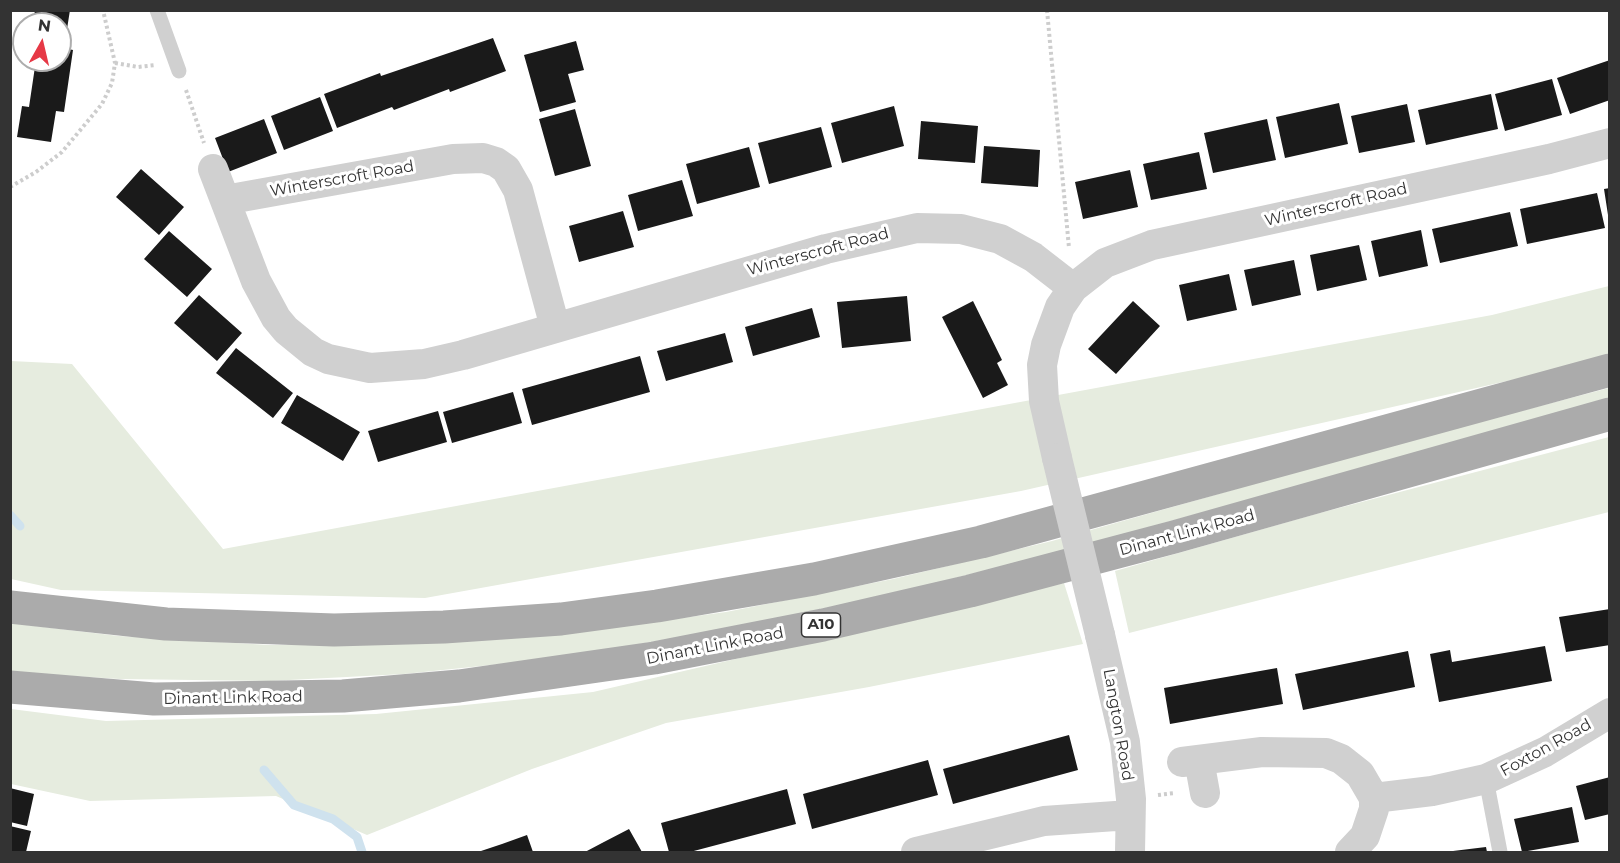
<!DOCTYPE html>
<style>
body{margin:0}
#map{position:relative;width:1620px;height:863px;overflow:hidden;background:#fff;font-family:Montserrat,sans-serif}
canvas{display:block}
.frame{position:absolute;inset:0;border:12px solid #333;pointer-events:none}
.north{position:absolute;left:12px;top:12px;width:60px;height:60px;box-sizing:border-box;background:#fff;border:2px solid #adadad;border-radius:50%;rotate:8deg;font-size:16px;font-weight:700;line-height:24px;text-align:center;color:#333}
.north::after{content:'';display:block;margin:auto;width:21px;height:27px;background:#e63946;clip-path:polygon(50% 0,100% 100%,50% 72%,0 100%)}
</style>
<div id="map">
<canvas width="1620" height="863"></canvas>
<div class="frame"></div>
<div class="north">N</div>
</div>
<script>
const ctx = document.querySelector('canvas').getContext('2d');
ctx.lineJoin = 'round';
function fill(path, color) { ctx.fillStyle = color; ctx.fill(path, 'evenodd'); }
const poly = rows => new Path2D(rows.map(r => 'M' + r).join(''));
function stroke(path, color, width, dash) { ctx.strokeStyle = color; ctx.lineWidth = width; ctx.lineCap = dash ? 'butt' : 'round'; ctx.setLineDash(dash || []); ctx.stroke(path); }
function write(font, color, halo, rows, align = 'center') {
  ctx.font = font + ' Montserrat,sans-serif'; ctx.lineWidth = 6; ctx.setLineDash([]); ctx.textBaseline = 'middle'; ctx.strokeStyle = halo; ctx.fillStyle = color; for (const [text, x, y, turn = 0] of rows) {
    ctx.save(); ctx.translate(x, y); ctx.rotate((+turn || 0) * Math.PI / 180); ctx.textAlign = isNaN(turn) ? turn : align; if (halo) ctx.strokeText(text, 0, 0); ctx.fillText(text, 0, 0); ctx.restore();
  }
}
fill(poly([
 [1609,286,1609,358,1021,491,425,598,61,590,11,579,11,361,72,364,223,549,1492,315],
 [1609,388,1609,401,1058,552,896,593,731,628,559,658,404,674,270,681,119,679,11,672,10,623,119,636,269,645,403,644,557,635,726,612,893,579,1052,541,1413,439],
 [1609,437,1609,512,1129,633,1115,571,1316,514],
 [1064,583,1083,644,869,687,666,723,532,769,367,835,276,796,90,801,11,784,11,709,106,721,376,714,593,692]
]), '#e6ecdf');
stroke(poly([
 [10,515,20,526],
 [264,770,294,805,333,819,357,837,362,852]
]), '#cfe2ee', 9);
fill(poly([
 [35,10,70,10,64,48,73,50,64,112,56,111,51,142,17,137,22,106,29,107,36,60,60,60,60,24,33,24],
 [493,38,506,71,450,92,449,89,394,110,392,107,337,128,324,94,380,73,381,76],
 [576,41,584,70,568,74,576,102,540,112,524,55],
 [1610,60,1610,100,1570,114,1557,78],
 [1552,79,1562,115,1505,131,1495,94],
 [1491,94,1498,129,1426,145,1418,110],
 [320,97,333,131,284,150,271,116],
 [1339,103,1348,144,1285,158,1276,117],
 [1407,104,1415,142,1359,153,1351,116],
 [894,106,904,146,842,163,831,123],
 [575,109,591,166,555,176,539,119],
 [264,119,277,153,228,172,215,138],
 [1267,119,1276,160,1213,173,1204,133],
 [921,121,978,126,975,163,918,159],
 [821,127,832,167,769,184,758,143],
 [984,146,1040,150,1038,187,981,183],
 [749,147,760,187,697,204,686,164],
 [1199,152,1207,189,1151,200,1143,164],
 [141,169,184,207,159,235,116,197],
 [1130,170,1138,207,1083,219,1075,182],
 [682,180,693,216,638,231,628,195],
 [1610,188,1610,214,1608,215,1604,189],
 [1597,193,1605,228,1527,244,1520,209],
 [623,211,634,247,579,262,569,226],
 [1510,212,1518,246,1440,263,1432,229],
 [1421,230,1428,266,1379,277,1371,241],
 [169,231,212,269,187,297,144,259],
 [1359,245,1367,280,1317,291,1310,255],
 [1294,260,1301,295,1252,306,1244,270],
 [1229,274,1237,310,1187,321,1179,285],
 [199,295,242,333,217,361,174,323],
 [907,296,911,341,842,348,837,302],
 [973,301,1002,360,997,363,1008,385,983,398,942,317],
 [1133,301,1160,326,1116,374,1088,349],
 [812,308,820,337,753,356,745,327],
 [725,333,733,362,666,381,657,351],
 [236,348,293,393,273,418,216,373],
 [640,356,650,392,532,425,522,389],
 [513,392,522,423,452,443,443,412],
 [297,395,360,432,343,461,281,423],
 [438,411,447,442,378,462,368,431],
 [1610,609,1610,645,1566,652,1559,617],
 [1545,646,1552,681,1439,702,1430,654,1450,650,1452,662],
 [1408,651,1415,687,1303,710,1295,674],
 [1277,668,1283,704,1170,724,1164,688],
 [1069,735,1078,770,953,804,943,769],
 [928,760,938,795,812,829,803,794],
 [1610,777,1610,814,1585,820,1576,786],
 [10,788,34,794,27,826,10,822],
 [787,789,796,824,690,852,669,852,661,823],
 [1572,807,1579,842,1522,852,1514,819],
 [10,826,31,831,26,852,10,852],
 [629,829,642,852,585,852,602,843],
 [527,835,533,852,478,852,502,844],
 [1486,847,1487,852,1453,852,1453,851]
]), '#1a1a1a');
stroke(poly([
 [1047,10,1069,248],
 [115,63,138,67,156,65],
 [186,90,204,143],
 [10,187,36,172,62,152,102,104,112,83,115,63,103,10],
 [1158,795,1175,793]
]), '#cdcdcd', 4, [3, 3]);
stroke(poly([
 [157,10,179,71],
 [1486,779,1500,852]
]), '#d0d0d0', 15);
stroke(poly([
 [213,169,256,281,276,318,286,330,313,352,328,359,370,368,424,364,463,355,826,249,917,228,961,229,1000,239,1033,257,1073,288],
 [225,200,453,159,483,158,496,162,506,169,518,190,555,327],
 [1057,458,1044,401,1042,365,1046,345,1060,307,1073,288,1105,263,1152,245,1549,159,1610,143],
 [1100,635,1125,742,1131,799,1130,852],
 [1199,760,1205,793],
 [1182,762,1262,752,1326,753,1341,759,1360,774,1374,798],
 [916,852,1044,821,1130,815],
 [1350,852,1365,836,1374,809,1374,798,1432,791,1486,779,1545,752,1610,713]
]), '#d0d0d0', 30);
stroke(poly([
 [10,607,166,624,334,630,444,627,561,619,657,606,814,579,981,542,1610,370],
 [10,687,154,699,343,696,459,686,654,658,823,625,970,591,1174,537,1610,414]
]), '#ababab', 33);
stroke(poly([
 [1057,458,1100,635]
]), '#d0d0d0', 30);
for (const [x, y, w] of [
 [821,625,39]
]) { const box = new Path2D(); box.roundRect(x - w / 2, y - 12, w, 24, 4.5); ctx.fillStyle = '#fff'; ctx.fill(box); stroke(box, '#333', 1.5); }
write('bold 15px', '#333', null, [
 ["A10",821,625]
]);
write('16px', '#333', '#fff', [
 ["Winterscroft Road",342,179,-10],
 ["Winterscroft Road",1336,205,-13],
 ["Winterscroft Road",818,252,-15],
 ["Dinant Link Road",1187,533,-15],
 ["Dinant Link Road",715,646,-11],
 ["Dinant Link Road",233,698,-1],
 ["Langton Road",1118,725,80],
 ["Foxton Road",1546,748,-29]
]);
</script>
